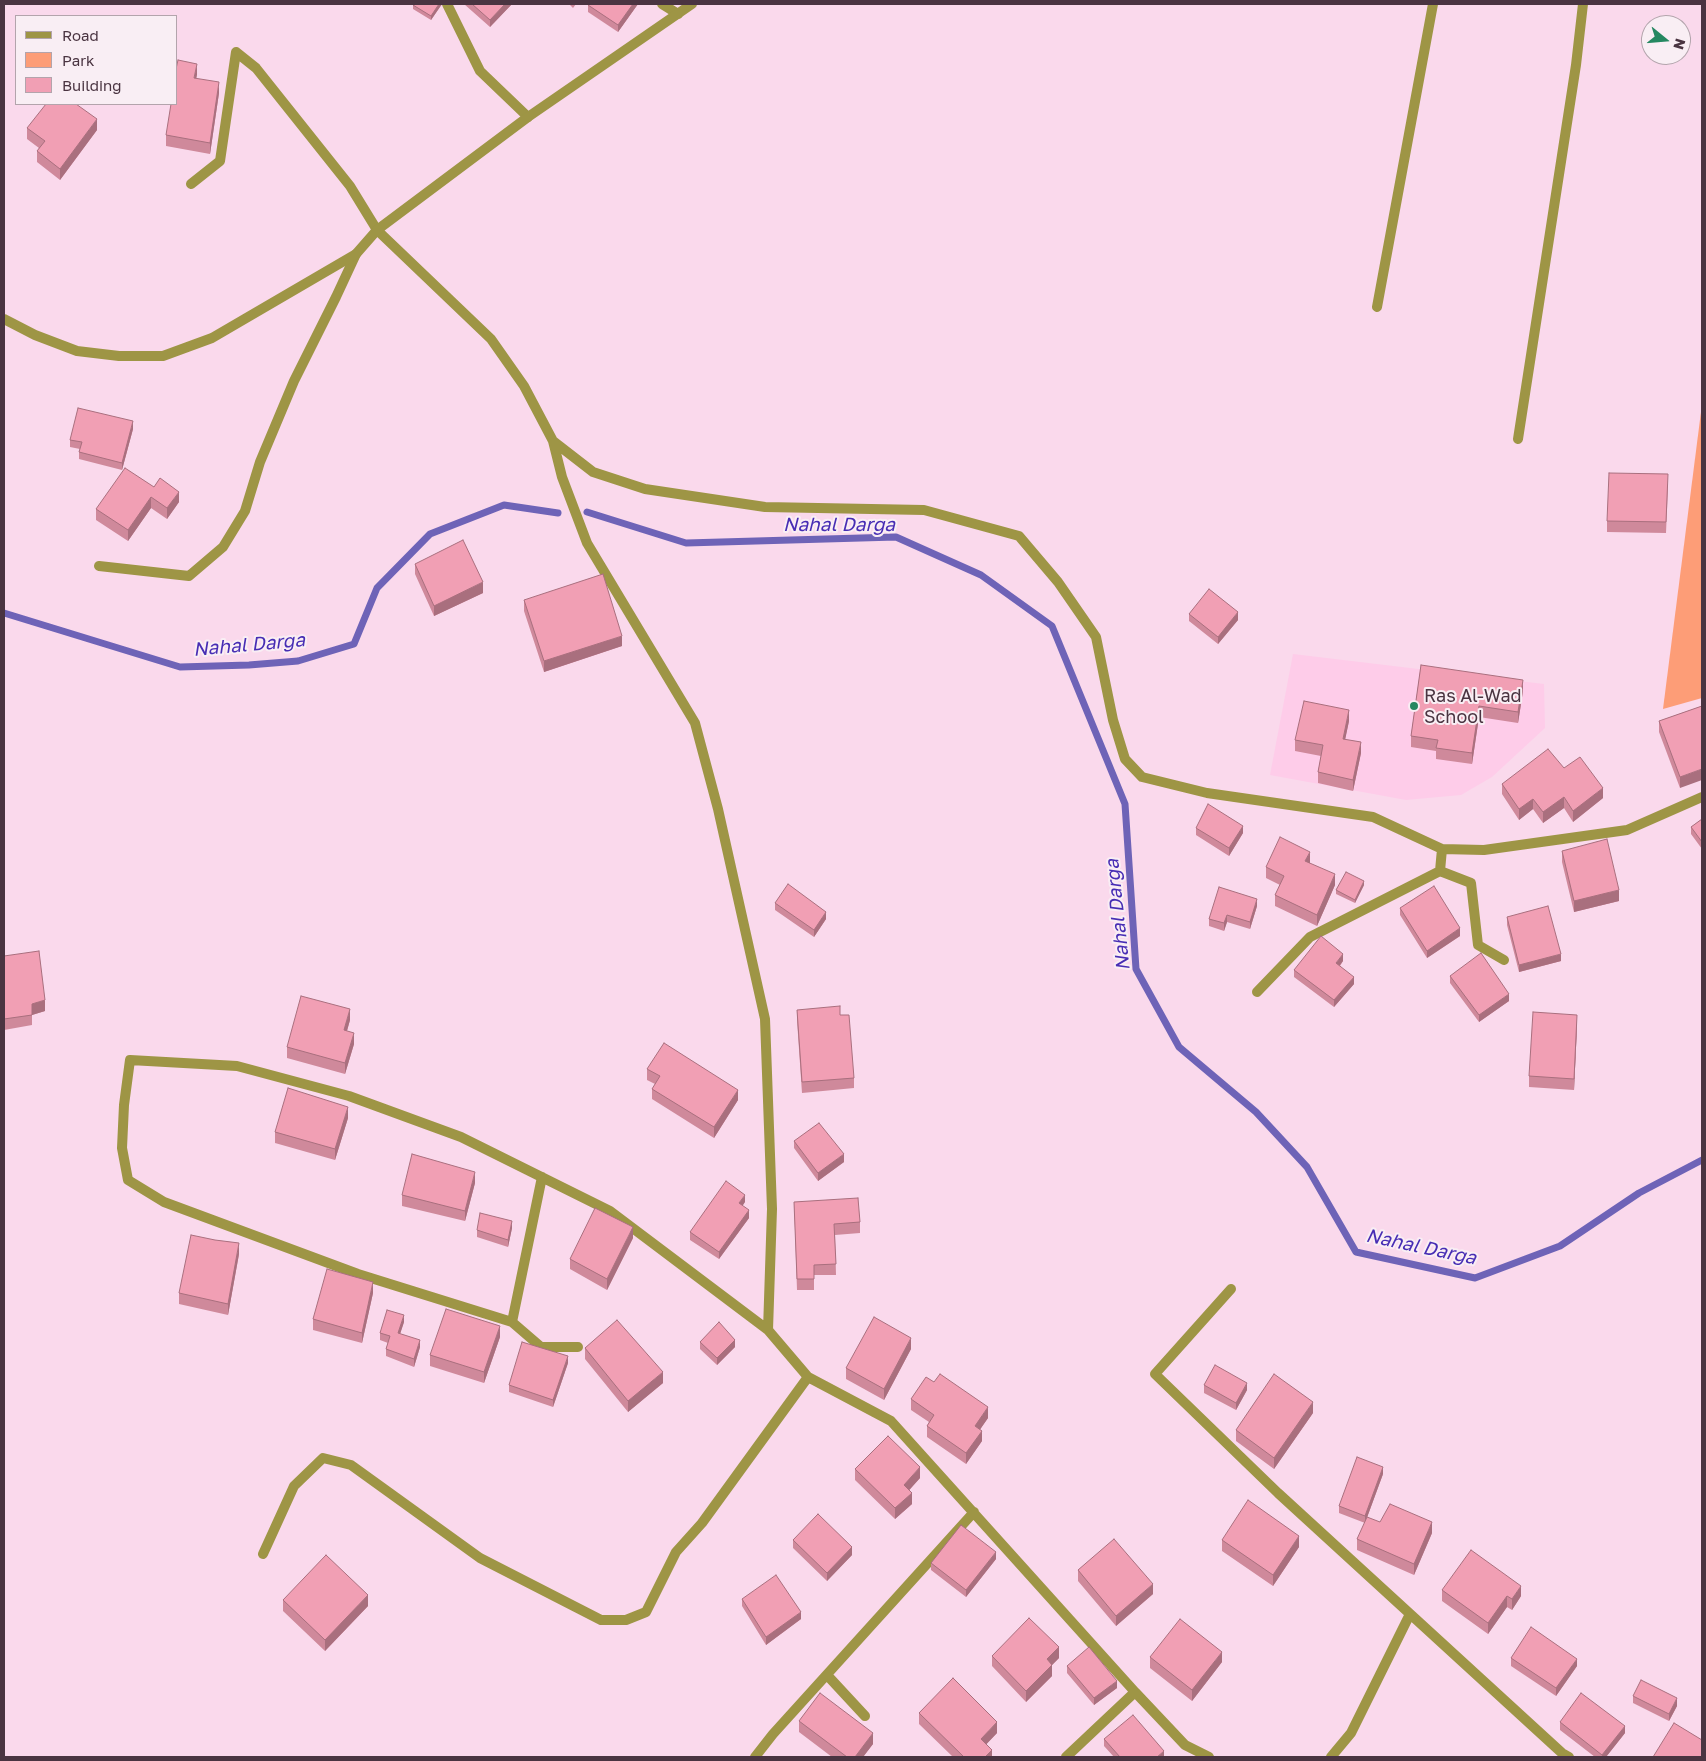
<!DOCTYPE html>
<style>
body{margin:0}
#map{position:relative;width:1706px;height:1761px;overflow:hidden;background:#fad9ec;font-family:"Golos Text",sans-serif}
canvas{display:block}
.frame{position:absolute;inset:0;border:5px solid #4a3441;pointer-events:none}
.legend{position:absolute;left:15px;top:15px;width:162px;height:90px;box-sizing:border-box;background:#f9eef4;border:1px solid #b3a4ac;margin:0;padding:6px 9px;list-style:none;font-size:15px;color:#4a3441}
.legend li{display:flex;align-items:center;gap:10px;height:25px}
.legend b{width:25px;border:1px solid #b3a4ac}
.north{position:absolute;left:1641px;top:15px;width:50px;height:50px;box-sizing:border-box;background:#f9eef4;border:1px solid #b3a4ac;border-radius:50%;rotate:107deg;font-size:14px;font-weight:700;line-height:20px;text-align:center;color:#4a3441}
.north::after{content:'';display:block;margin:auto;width:18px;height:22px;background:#258861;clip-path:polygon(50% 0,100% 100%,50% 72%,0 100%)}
</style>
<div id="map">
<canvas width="1706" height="1761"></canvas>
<div class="frame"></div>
<ul class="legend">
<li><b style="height:6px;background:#9e9545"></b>Road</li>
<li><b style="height:14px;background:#fd9d77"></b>Park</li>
<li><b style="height:14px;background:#f19fb4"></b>Building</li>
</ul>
<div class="north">N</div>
</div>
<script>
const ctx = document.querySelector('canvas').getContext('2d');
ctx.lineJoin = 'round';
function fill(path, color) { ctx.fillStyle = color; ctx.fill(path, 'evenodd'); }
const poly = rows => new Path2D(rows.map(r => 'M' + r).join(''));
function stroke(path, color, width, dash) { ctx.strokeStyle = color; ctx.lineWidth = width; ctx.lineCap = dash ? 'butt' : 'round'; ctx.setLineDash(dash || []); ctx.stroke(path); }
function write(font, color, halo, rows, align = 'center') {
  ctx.font = font + ' "Golos Text",sans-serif'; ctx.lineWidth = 4; ctx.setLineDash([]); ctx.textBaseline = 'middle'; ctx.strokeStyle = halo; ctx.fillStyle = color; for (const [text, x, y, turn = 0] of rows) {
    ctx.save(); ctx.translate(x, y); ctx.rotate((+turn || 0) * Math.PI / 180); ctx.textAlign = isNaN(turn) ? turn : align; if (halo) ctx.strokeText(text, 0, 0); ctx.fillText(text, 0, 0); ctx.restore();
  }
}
fill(poly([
 [1293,654,1544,684,1545,728,1492,777,1461,795,1406,800,1270,775]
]), '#fecce9');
fill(poly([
 [1702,404,1702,698,1663,709]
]), '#fd9d77');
stroke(poly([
 [587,512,686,543,896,537,981,575,1052,626,1125,804,1136,969,1179,1047,1256,1112,1307,1167,1356,1252,1475,1278,1560,1246,1639,1193,1702,1160],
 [4,613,180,667,249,665,298,661,354,644,377,588,430,534,504,505,558,513]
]), '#6e63b7', 7);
stroke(poly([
 [447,4,480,71,528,117],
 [662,4,678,14],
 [191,184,220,161,236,52,256,68,350,186,377,230,491,339,524,386,553,441,593,472,645,489,765,507,924,510,1019,536,1058,582,1096,637,1113,720,1125,759,1142,777,1207,793,1373,817,1442,849,1484,850,1627,830,1702,797],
 [1377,307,1433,4],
 [1518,439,1576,65,1583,4],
 [553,441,562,477,587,543,695,723,718,809,765,1019,772,1209,768,1330,808,1377,891,1421,1135,1692,1185,1745,1209,1757],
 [99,566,189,576,223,547,245,511,260,462,294,381,336,297,356,254],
 [1440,871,1471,883,1478,945,1504,960],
 [1257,992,1310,937,1440,871,1442,849],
 [1231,1289,1155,1374,1278,1493,1562,1753,1569,1757],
 [512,1322,542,1177],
 [578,1347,541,1347,512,1322,358,1274,164,1202,128,1180,122,1148,124,1105,130,1060,237,1066,349,1096,461,1137,610,1211,768,1330],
 [263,1554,294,1486,323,1458,351,1465,480,1558,601,1620,626,1620,646,1612,676,1552,702,1523,808,1377],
 [827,1675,865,1716],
 [755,1757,773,1734,974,1512],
 [1066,1757,1135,1692],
 [1331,1757,1351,1733,1410,1614]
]), '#9e9545', 10);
stroke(poly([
 [4,319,35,335,77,351,119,356,163,356,212,338,356,254,377,230,528,117,692,4]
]), '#9e9545', 10);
fill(poly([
 [442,4,431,20,413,9,413,5],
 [464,4,512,4,490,27],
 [569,4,576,4,573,8],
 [589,4,638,4,618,32,588,12,588,5],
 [197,75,196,78,219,93,210,154,166,146,166,135],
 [27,128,97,130,60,180,37,162,37,151,39,148,27,139],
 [133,429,122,470,79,459,79,452,80,449,70,447,70,440],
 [1668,485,1666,533,1607,532,1607,521],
 [154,487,179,502,167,519,151,508,128,541,96,520,96,509],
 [415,564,483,593,434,616,415,574],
 [524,600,622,646,544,672,524,611],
 [1189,614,1238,620,1218,644,1189,621],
 [1421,665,1523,691,1518,723,1479,717,1472,764,1436,759,1436,751,1411,747,1411,736],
 [1702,706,1680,788,1659,732,1659,721],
 [1349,721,1345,739,1361,753,1353,791,1318,783,1318,772,1321,756,1295,751,1295,740],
 [1564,768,1603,798,1573,822,1564,808,1543,823,1533,809,1519,820,1502,794,1502,784],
 [1702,819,1702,849,1691,834,1691,827],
 [1196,828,1243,833,1229,856,1196,835],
 [1562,851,1619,901,1574,912,1562,862],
 [1310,863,1335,885,1317,926,1275,906,1275,895,1280,885,1266,878,1266,867],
 [1364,885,1355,903,1336,894,1336,890],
 [775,903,826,919,814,937,775,910],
 [1257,906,1250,929,1227,922,1224,931,1209,926,1209,919],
 [1400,908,1460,936,1427,958,1400,915],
 [1507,917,1561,961,1519,972,1507,925],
 [4,956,45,1011,32,1015,32,1025,4,1030],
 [1343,961,1340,966,1354,984,1334,1007,1294,977,1294,970],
 [1450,976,1509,1001,1479,1022,1450,983],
 [797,1010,840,1015,854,1078,854,1088,802,1093,797,1020],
 [350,1020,347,1031,354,1044,345,1074,287,1058,287,1047],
 [1577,1026,1574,1090,1529,1087,1529,1076],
 [647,1069,738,1100,714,1138,652,1099,652,1089,655,1084,647,1080],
 [348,1118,335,1160,275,1143,275,1132],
 [794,1141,844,1162,818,1181,794,1148],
 [475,1183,465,1221,402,1206,402,1195],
 [745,1202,742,1206,749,1218,719,1259,690,1240,690,1232],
 [794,1202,860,1222,860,1233,835,1235,836,1275,814,1275,814,1290,797,1290],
 [512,1228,508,1247,477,1237,477,1230],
 [633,1238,607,1290,570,1269,570,1259],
 [239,1254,228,1315,179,1304,179,1293],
 [373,1293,362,1343,313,1330,313,1319],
 [404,1322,400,1334,420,1347,414,1367,386,1356,386,1349,388,1343,380,1340,380,1333],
 [500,1337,484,1383,430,1366,430,1355],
 [700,1342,735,1347,717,1365,700,1349],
 [585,1348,663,1383,628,1412,585,1359],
 [911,1349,884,1400,846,1379,846,1368],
 [568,1363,553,1407,509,1392,509,1385],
 [1204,1385,1247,1390,1236,1410,1204,1393],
 [911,1399,988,1418,980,1429,982,1441,966,1464,927,1437,927,1426,929,1422,911,1410],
 [1313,1413,1274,1469,1236,1441,1236,1430],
 [855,1469,920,1478,909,1490,912,1504,895,1519,855,1480],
 [1383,1474,1365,1523,1339,1513,1339,1506],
 [1380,1522,1432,1533,1414,1575,1357,1550,1357,1539],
 [793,1540,852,1555,827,1581,793,1548],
 [1222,1540,1299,1547,1273,1586,1222,1551],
 [996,1559,966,1597,931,1570,931,1563],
 [1078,1570,1153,1594,1116,1626,1078,1581],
 [1442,1590,1521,1596,1512,1610,1507,1607,1488,1634,1442,1601],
 [742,1599,801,1619,766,1645,742,1606],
 [283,1600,368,1606,325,1651,283,1611],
 [992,1656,1059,1658,1052,1665,1052,1676,1026,1702,992,1666],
 [1150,1657,1222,1662,1192,1701,1150,1668],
 [1511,1658,1577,1666,1556,1696,1511,1666],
 [1067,1666,1117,1688,1094,1705,1067,1673],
 [1633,1696,1677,1706,1669,1721,1633,1703],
 [919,1713,997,1733,986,1744,992,1757,953,1757,919,1724],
 [799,1721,873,1744,863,1757,832,1757,799,1732],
 [1560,1722,1625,1733,1606,1757,1595,1757,1560,1730],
 [1104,1739,1164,1757,1114,1757,1104,1746]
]), '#cf899b');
fill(poly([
 [439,4,442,4,431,20,431,16],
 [505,4,512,4,490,27,490,20],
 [633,4,638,4,618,32,618,25],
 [197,64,197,75,194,89,194,78],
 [219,82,219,93,210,154,210,143],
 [97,119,97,130,60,180,60,169],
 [133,421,133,429,122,470,122,463],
 [179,492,179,502,167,519,167,508],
 [151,497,151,508,128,541,128,530],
 [483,582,483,593,434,616,434,606],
 [1238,612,1238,620,1218,644,1218,637],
 [622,636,622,646,544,672,544,661],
 [1523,680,1523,691,1518,723,1518,712],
 [1479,706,1479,717,1472,764,1472,753],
 [1349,710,1349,721,1343,750,1343,739],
 [1361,742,1361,753,1353,791,1353,780],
 [1702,769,1702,780,1680,788,1680,777],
 [1603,788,1603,798,1573,822,1573,811],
 [1564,797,1564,808,1543,823,1543,812],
 [1533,799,1533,809,1519,820,1519,809],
 [1243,826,1243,833,1229,856,1229,848],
 [1310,852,1310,863,1305,872,1305,861],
 [1335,874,1335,885,1317,926,1317,915],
 [1364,881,1364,885,1355,903,1355,900],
 [1619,890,1619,901,1574,912,1574,901],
 [1257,899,1257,906,1250,929,1250,922],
 [826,912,826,919,814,937,814,930],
 [1227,915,1227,922,1224,931,1224,923],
 [1460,928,1460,936,1427,958,1427,951],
 [1343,954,1343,961,1336,970,1336,963],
 [1561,954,1561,961,1519,972,1519,965],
 [1354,977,1354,984,1334,1007,1334,1000],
 [1509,994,1509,1001,1479,1022,1479,1015],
 [45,1000,45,1011,32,1015,32,1004],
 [350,1009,350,1020,344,1041,344,1030],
 [1577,1015,1577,1026,1574,1090,1574,1079],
 [354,1033,354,1044,345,1074,345,1063],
 [738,1090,738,1100,714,1138,714,1127],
 [348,1107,348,1118,335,1160,335,1149],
 [844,1154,844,1162,818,1181,818,1173],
 [475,1172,475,1183,465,1221,465,1211],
 [745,1195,745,1202,739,1211,739,1203],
 [749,1210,749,1218,719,1259,719,1252],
 [512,1221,512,1228,508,1247,508,1240],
 [633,1227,633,1238,607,1290,607,1279],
 [239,1243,239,1254,228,1315,228,1304],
 [373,1282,373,1293,362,1343,362,1333],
 [404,1315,404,1322,398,1340,398,1333],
 [500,1326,500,1337,484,1383,484,1372],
 [911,1338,911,1349,884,1400,884,1389],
 [420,1340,420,1347,414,1367,414,1359],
 [735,1340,735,1347,717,1365,717,1358],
 [568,1356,568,1363,553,1407,553,1400],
 [663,1372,663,1383,628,1412,628,1401],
 [1247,1383,1247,1390,1236,1410,1236,1403],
 [1313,1402,1313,1413,1274,1469,1274,1458],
 [988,1407,988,1418,975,1437,975,1426],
 [982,1431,982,1441,966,1464,966,1453],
 [920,1467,920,1478,904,1496,904,1485],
 [1383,1467,1383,1474,1365,1523,1365,1516],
 [912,1493,912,1504,895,1519,895,1508],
 [1432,1522,1432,1533,1414,1575,1414,1564],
 [1299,1536,1299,1547,1273,1586,1273,1575],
 [852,1547,852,1555,827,1581,827,1573],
 [996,1552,996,1559,966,1597,966,1590],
 [1153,1584,1153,1594,1116,1626,1116,1616],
 [1521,1586,1521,1596,1512,1610,1512,1599],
 [368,1595,368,1606,325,1651,325,1640],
 [1507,1596,1507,1607,1488,1634,1488,1623],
 [801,1612,801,1619,766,1645,766,1637],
 [1059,1647,1059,1658,1052,1665,1052,1676,1026,1702,1026,1691,1047,1659],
 [1222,1652,1222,1662,1192,1701,1192,1690],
 [1577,1659,1577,1666,1556,1696,1556,1688],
 [1117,1681,1117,1688,1094,1705,1094,1698],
 [1677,1698,1677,1706,1669,1721,1669,1714],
 [997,1722,997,1733,981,1750,981,1739],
 [1625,1726,1625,1733,1606,1757,1602,1757,1602,1755],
 [873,1733,873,1744,863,1757,855,1757],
 [992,1750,992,1757,985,1757],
 [1164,1751,1164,1757,1157,1757]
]), '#a96f7e');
const building = poly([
 [414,4,439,4,431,16,413,5,414,4],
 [472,4,505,4,490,20,472,4],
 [589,4,633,4,618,25,588,5,589,4],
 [178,60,197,64,194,78,219,82,210,143,166,135,171,104,176,104,176,69,178,60],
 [46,104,76,104,97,119,60,169,37,151,45,141,27,128,46,104],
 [78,408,133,421,122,463,79,452,82,442,70,440,78,408],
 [125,468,154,487,160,478,179,492,167,508,151,497,128,530,96,509,125,468],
 [1609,473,1668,474,1666,522,1607,521,1609,473],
 [463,540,483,582,434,606,415,564,463,540],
 [603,574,622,636,544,661,524,600,603,574],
 [1209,589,1238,612,1218,637,1189,614,1209,589],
 [1421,665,1523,680,1518,712,1479,706,1472,753,1436,748,1438,740,1411,736,1421,665],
 [1304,701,1349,710,1343,739,1361,742,1353,780,1318,772,1323,745,1295,740,1304,701],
 [1702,706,1702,769,1680,777,1659,721,1702,706],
 [1548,749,1564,768,1580,757,1603,788,1573,811,1564,797,1543,812,1533,799,1519,809,1502,784,1548,749],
 [1208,804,1243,826,1229,848,1196,828,1208,804],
 [1702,819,1702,842,1691,827,1702,819],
 [1280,837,1310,852,1305,861,1335,874,1317,915,1275,895,1284,876,1266,867,1280,837],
 [1607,839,1619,890,1574,901,1562,851,1607,839],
 [1346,872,1364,881,1355,900,1336,890,1346,872],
 [788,884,826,912,814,930,775,903,788,884],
 [1434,886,1460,928,1427,951,1400,908,1434,886],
 [1219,887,1257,899,1250,922,1227,915,1224,923,1209,919,1219,887],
 [1548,906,1561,954,1519,965,1507,917,1548,906],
 [1321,936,1343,954,1336,963,1354,977,1334,1000,1294,970,1321,936],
 [39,951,45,1000,32,1004,32,1015,4,1019,4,956,39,951],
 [1481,953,1509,994,1479,1015,1450,976,1481,953],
 [301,996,350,1009,344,1030,354,1033,345,1063,287,1047,301,996],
 [840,1006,840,1015,849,1015,854,1078,802,1082,797,1010,840,1006],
 [1533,1012,1577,1015,1574,1079,1529,1076,1533,1012],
 [664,1043,738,1090,714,1127,652,1089,660,1076,647,1069,664,1043],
 [288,1088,348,1107,335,1149,275,1132,288,1088],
 [819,1123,844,1154,818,1173,794,1141,819,1123],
 [412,1154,475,1172,465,1211,402,1195,412,1154],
 [726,1181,745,1195,739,1203,749,1210,719,1252,690,1232,726,1181],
 [858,1198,860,1222,834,1224,836,1264,814,1265,814,1279,797,1279,794,1202,858,1198],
 [595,1208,633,1227,607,1279,570,1259,595,1208],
 [480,1213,512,1221,508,1240,477,1230,480,1213],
 [191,1235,215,1240,239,1243,228,1304,179,1293,191,1235],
 [327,1269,373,1282,362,1333,313,1319,327,1269],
 [446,1309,500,1326,484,1372,430,1355,446,1309],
 [387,1310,404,1315,398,1333,420,1340,414,1359,386,1349,390,1336,380,1333,387,1310],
 [874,1317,911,1338,884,1389,846,1368,874,1317],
 [617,1320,663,1372,628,1401,585,1348,617,1320],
 [719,1322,735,1340,717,1358,700,1342,719,1322],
 [522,1342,568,1356,553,1400,509,1385,522,1342],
 [1215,1365,1247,1383,1236,1403,1204,1385,1215,1365],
 [940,1374,988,1407,975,1426,982,1431,966,1453,927,1426,934,1415,911,1399,926,1377,934,1382,940,1374],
 [1274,1374,1313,1402,1274,1458,1236,1430,1274,1374],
 [888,1436,920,1467,904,1485,912,1493,895,1508,855,1469,888,1436],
 [1357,1457,1383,1467,1365,1516,1339,1506,1357,1457],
 [1248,1500,1299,1536,1273,1575,1222,1540,1248,1500],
 [1390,1504,1432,1522,1414,1564,1357,1539,1367,1517,1380,1522,1390,1504],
 [818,1514,852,1547,827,1573,793,1540,818,1514],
 [961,1525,996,1552,966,1590,931,1563,961,1525],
 [1114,1539,1153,1584,1116,1616,1078,1570,1114,1539],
 [1471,1550,1521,1586,1512,1599,1507,1596,1488,1623,1442,1590,1471,1550],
 [326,1555,368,1595,325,1640,283,1600,326,1555],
 [776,1575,801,1612,766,1637,742,1599,776,1575],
 [1029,1618,1059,1647,1047,1659,1052,1665,1026,1691,992,1656,1029,1618],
 [1180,1619,1222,1652,1192,1690,1150,1657,1180,1619],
 [1531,1627,1577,1659,1556,1688,1511,1658,1531,1627],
 [1089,1647,1117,1681,1094,1698,1067,1666,1089,1647],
 [953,1678,997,1722,981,1739,992,1750,985,1757,964,1757,919,1713,953,1678],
 [1641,1680,1677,1698,1669,1714,1633,1696,1641,1680],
 [820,1693,873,1733,855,1757,847,1757,799,1721,820,1693],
 [1581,1693,1625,1726,1602,1755,1560,1722,1581,1693],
 [1133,1715,1164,1751,1157,1757,1120,1757,1104,1739,1133,1715],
 [1674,1723,1702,1740,1702,1757,1653,1757,1674,1723]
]);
fill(building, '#f19fb4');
stroke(building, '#a96f7e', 1);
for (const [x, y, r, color] of [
 [1414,706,5,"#258861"]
]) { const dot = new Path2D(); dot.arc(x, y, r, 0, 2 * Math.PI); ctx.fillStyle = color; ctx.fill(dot); stroke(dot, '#f9eef4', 2); }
write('18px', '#4a3441', '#f9eef4', [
 ["Ras Al-Wad",1424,696],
 ["School",1424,717]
], 'left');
write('italic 19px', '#472db4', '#f9eef4', [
 ["Nahal Darga",839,525],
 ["Nahal Darga",249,645,-5],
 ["Nahal Darga",1118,915,-96],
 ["Nahal Darga",1421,1247,12]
]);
</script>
